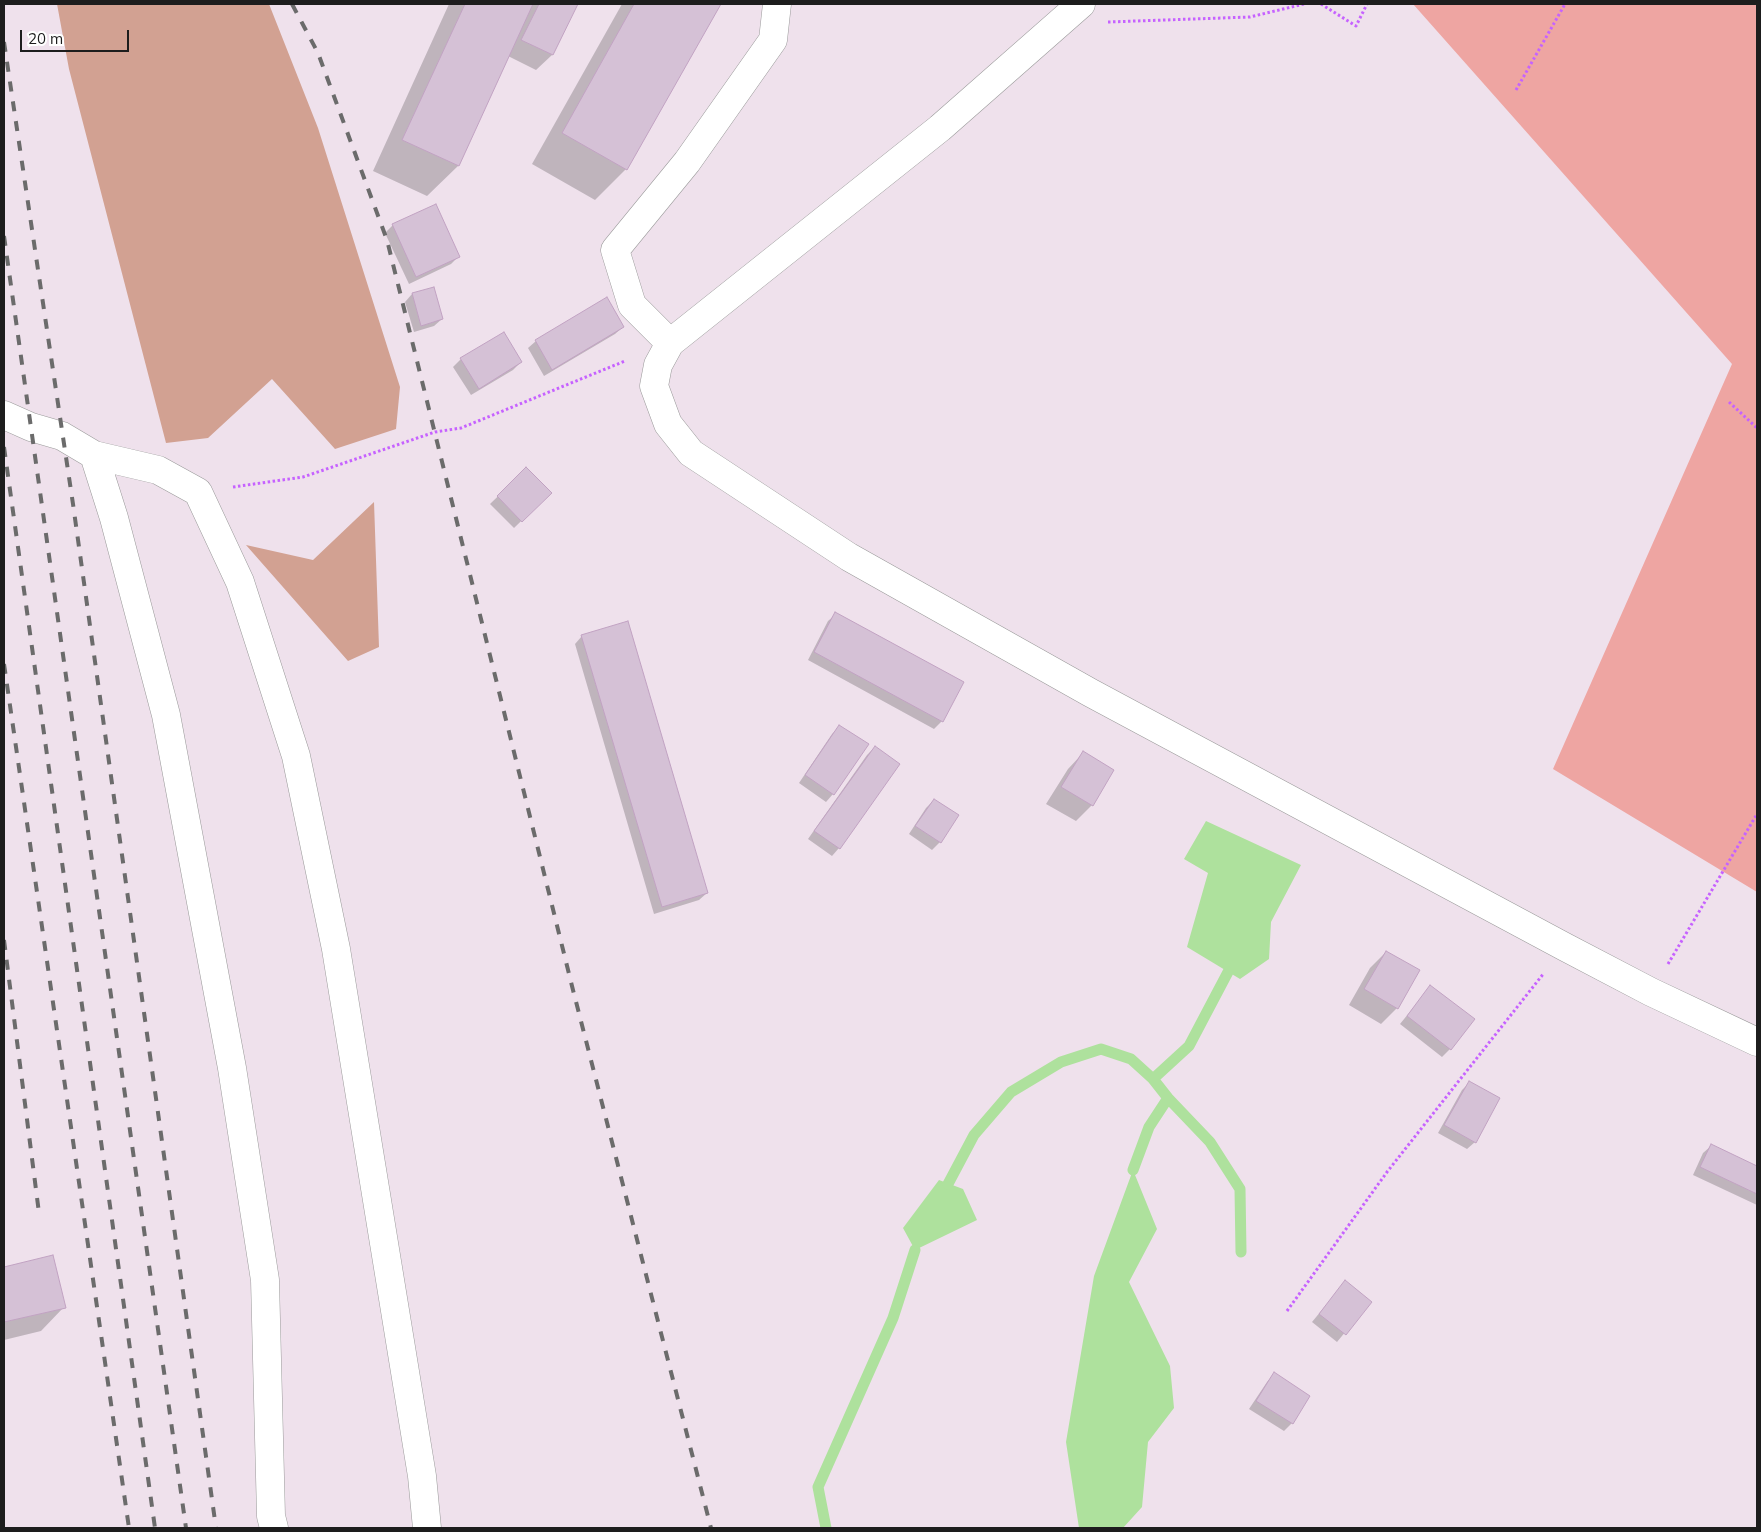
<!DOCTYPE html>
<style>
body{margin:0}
#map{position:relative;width:1761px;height:1532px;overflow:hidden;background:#efe1ec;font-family:Mulish,sans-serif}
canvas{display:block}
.frame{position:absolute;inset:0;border:5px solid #1d1d1d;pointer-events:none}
.scale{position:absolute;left:20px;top:30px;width:109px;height:22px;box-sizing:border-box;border:2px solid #1d1d1d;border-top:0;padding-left:6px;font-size:15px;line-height:18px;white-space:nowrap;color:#1d1d1d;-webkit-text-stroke:4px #fff;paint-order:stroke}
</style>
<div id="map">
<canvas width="1761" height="1532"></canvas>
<div class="frame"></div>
<div class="scale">20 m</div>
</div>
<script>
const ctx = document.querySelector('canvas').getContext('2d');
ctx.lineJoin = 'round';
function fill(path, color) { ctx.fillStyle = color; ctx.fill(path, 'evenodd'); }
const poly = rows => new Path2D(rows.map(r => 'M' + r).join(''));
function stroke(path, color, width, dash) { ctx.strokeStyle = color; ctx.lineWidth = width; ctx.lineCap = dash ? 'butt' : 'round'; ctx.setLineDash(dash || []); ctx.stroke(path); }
fill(poly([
 [1413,4,1757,4,1757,892,1553,769,1732,364]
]), '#eea5a2');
fill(poly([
 [57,4,269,4,318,128,400,387,396,429,335,449,272,379,208,438,166,443,69,69],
 [374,502,379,647,348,661,246,545,313,560]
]), '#d2a192');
fill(poly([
 [1206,821,1301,865,1271,922,1269,959,1240,979,1187,947,1208,873,1184,859],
 [1133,1170,1157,1229,1129,1282,1170,1366,1174,1408,1148,1442,1142,1507,1123,1528,1079,1528,1066,1442,1094,1276],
 [939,1180,963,1189,977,1220,915,1250,903,1228]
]), '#aee19d');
fill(poly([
 [449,4,577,4,552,55,536,70,508,56,458,166,427,196,373,171],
 [622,4,719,4,626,169,595,200,532,164],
 [393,225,458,257,451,264,409,284,385,233],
 [433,289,442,319,434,326,414,332,405,302,412,294],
 [623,327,615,334,544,376,528,348,536,341],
 [461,359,521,362,513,370,471,395,453,367],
 [526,469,550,493,514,528,490,504],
 [836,614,942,721,934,729,808,660,828,621],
 [582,636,707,893,699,900,654,914,575,644],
 [840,726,833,794,826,802,799,783,832,734],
 [875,747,839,848,832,856,808,839,867,755],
 [1083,753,1112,770,1092,805,1076,821,1046,804,1068,769],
 [934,800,940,842,932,850,909,834,926,808],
 [1386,952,1397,1008,1381,1024,1349,1005,1370,968],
 [1430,987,1450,1049,1442,1057,1400,1024],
 [1469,1083,1475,1142,1467,1149,1438,1133,1462,1090],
 [1711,1146,1757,1167,1757,1205,1693,1175,1703,1153],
 [52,1257,64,1307,41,1331,4,1340,4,1268],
 [1345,1282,1370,1302,1337,1342,1312,1322],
 [1274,1374,1309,1396,1292,1423,1284,1431,1249,1409,1267,1382]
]), '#0003');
stroke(poly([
 [1153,1079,1189,1046,1228,972],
 [1133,1170,1149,1127,1168,1098],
 [948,1184,974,1135,1011,1092,1061,1062,1101,1049,1131,1059,1153,1079,1168,1098,1210,1142,1240,1189,1241,1252],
 [826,1528,818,1487,893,1318,915,1250]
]), '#aee19d', 11);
const building = poly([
 [465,4,533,4,459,166,402,140,465,4],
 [539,4,578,4,553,55,521,40,539,4],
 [634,4,721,4,627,170,562,133,634,4],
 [436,204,460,257,416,277,392,224,436,204],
 [434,287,443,319,421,326,412,293,434,287],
 [607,297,624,327,552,370,535,340,607,297],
 [504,332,522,362,479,389,460,358,504,332],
 [526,467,552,493,522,522,497,496,526,467],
 [835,612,964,682,943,722,814,652,835,612],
 [628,621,708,893,662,907,581,635,628,621],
 [839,725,869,744,834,795,805,775,839,725],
 [875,746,900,764,840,849,814,831,875,746],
 [1083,751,1114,770,1093,806,1061,787,1083,751],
 [934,799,959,815,941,843,915,826,934,799],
 [1386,951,1420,970,1398,1009,1364,989,1386,951],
 [1430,985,1475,1019,1451,1050,1407,1016,1430,985],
 [1469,1081,1500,1098,1476,1143,1444,1125,1469,1081],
 [1711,1144,1757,1166,1757,1194,1700,1167,1711,1144],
 [53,1255,66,1308,4,1322,4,1267,53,1255],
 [1345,1280,1372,1302,1346,1335,1319,1314,1345,1280],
 [1274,1372,1310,1396,1293,1424,1256,1401,1274,1372]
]);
fill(building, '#d5c1d6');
stroke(building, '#c1a2c2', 1);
const minor = poly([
 [1081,4,940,128,670,343,658,365,654,386,668,424,691,453,849,557,1091,693,1565,947,1651,992,1757,1042],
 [670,343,632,305,615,250,687,162,773,40,777,4],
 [4,415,31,427,62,436,94,455,158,470,198,492,240,582,296,756,336,949,422,1476,427,1528],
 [94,455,114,518,166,715,232,1068,265,1280,271,1516,274,1528]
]);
stroke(minor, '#9a9a9a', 29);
stroke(poly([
 [1321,4,1356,26,1367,4],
 [1108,22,1250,17,1304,4],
 [1516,90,1565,4],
 [1729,402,1757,428],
 [233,487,303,477,435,432,461,428,625,361],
 [1668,964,1757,814],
 [1287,1311,1387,1172,1544,973]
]), '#c662ff', 3, [2.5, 2.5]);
stroke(minor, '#fff', 28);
stroke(poly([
 [292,4,318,53,387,240,573,990,711,1528],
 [4,42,73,504,216,1528],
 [4,236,186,1528],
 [4,447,155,1528],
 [4,664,129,1528],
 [4,940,39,1213]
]), '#6b6b6b', 4, [10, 10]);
</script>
